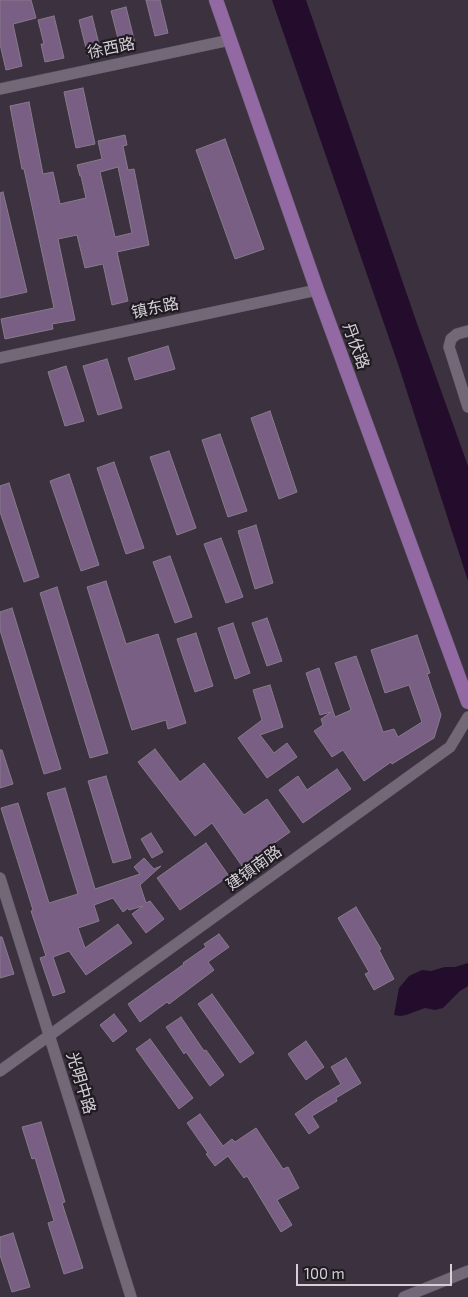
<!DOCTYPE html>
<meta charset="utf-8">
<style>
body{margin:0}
#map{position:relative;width:468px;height:1297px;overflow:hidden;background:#3b313f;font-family:"Exo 2",sans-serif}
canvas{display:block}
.scale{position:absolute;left:296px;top:1264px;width:156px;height:22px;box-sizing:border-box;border:2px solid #d5cfd8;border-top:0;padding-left:6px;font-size:15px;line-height:18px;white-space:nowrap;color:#d5cfd8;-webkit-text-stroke:4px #1f1b21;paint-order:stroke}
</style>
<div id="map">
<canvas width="468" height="1297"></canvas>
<div class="scale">100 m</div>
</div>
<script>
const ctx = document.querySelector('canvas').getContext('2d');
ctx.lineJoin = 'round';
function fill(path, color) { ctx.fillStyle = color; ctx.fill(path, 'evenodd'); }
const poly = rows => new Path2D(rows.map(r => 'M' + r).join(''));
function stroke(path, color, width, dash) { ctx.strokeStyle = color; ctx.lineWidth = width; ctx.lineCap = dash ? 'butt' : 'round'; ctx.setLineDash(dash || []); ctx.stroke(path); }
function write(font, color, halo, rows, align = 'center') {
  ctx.font = font + ' "Exo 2","Noto Sans SC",sans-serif'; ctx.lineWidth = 4.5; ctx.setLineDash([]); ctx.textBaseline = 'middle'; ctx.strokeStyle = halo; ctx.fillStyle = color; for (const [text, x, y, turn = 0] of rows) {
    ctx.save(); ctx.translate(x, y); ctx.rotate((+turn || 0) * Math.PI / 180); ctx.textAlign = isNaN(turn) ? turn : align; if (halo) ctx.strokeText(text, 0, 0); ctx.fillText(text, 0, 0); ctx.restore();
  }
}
fill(poly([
 [272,0,306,0,414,315,468,466,468,581,398,364],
 [468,963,468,986,460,991,443,1008,435,1010,425,1008,406,1015,400,1016,394,1015,399,988,409,976,422,970,431,971,445,967,455,967]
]), '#240d2c');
const building = poly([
 [0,0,31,0,36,18,13,24,22,66,6,70,0,44,0,0],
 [146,0,160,0,168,33,155,36,146,0],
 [126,7,135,43,120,46,111,11,126,7],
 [54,16,64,58,45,62,41,44,44,44,38,20,54,16],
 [92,16,101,52,88,56,79,20,92,16],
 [83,88,95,144,76,148,64,92,83,88],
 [29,102,43,174,53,172,60,204,86,198,81,176,80,176,77,165,102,159,98,141,125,135,127,145,123,146,128,170,134,169,149,245,117,252,128,301,112,305,103,264,85,268,77,235,58,239,75,320,52,324,53,329,5,339,1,319,54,308,24,169,22,169,10,106,29,102],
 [118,167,132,233,115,237,100,172,118,167],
 [225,139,264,249,235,259,196,150,225,139],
 [3,192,27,292,0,298,0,193,3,192],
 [168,346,175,369,135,380,128,358,168,346],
 [107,359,122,408,98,415,83,366,107,359],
 [66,366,84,421,65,426,48,372,66,366],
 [270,411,297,492,279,499,251,418,270,411],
 [220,434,247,511,228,517,202,440,220,434],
 [169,451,196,528,177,535,150,457,169,451],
 [114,462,144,548,126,554,97,468,114,462],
 [69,474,99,565,81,571,50,481,69,474],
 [9,483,39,577,24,582,0,512,0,486,9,483],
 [256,525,273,583,255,589,238,531,256,525],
 [221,538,243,597,226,603,204,544,221,538],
 [170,556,192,617,175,623,153,562,170,556],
 [106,581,126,644,158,634,186,723,168,729,166,720,132,730,87,587,106,581],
 [57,587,108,753,90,758,40,593,57,587],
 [12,608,61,769,44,774,0,630,0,612,12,608],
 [267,618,282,661,267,666,252,623,267,618],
 [233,623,250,673,235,679,218,628,233,623],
 [196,633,213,686,195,692,177,639,196,633],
 [417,635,430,673,427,674,441,715,434,738,392,764,391,762,364,781,343,750,332,757,314,731,323,725,321,719,331,712,320,715,306,673,319,668,335,717,351,710,335,663,356,656,383,732,394,729,398,737,422,722,409,685,385,693,371,650,417,635],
 [270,685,283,727,260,735,274,753,287,743,297,757,267,778,238,738,262,720,253,690,270,685],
 [155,749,180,782,204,763,244,815,267,799,290,832,242,866,212,823,195,836,138,762,155,749],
 [0,750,2,750,13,784,0,788,0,750],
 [337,769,351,789,303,823,279,790,298,776,307,790,337,769],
 [106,776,131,858,113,863,88,781,106,776],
 [65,788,95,889,140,874,134,867,144,858,154,869,161,866,140,885,146,903,150,901,164,919,146,933,132,914,143,906,129,910,128,908,123,912,113,898,94,905,99,921,78,928,85,948,118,924,132,943,86,975,69,951,53,957,65,992,53,996,40,958,46,956,31,911,33,910,1,808,18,803,49,903,78,894,47,793,65,788],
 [151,833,163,852,152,858,141,839,151,833],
 [206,843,229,876,180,910,157,878,206,843],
 [356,907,381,949,379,950,394,979,374,990,365,974,369,972,338,918,356,907],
 [219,934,229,947,208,962,214,970,169,1004,167,1002,140,1022,128,1004,184,964,183,963,206,947,204,944,219,934],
 [0,937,2,937,14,974,0,978,0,937],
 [212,994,254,1053,240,1063,198,1004,212,994],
 [114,1014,127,1031,113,1042,100,1025,114,1014],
 [181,1017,204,1051,206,1050,224,1075,210,1086,186,1052,184,1054,166,1027,181,1017],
 [150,1039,193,1098,179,1109,136,1049,150,1039],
 [306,1041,324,1067,306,1080,288,1054,306,1041],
 [346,1058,361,1083,336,1098,337,1101,312,1116,319,1127,309,1134,295,1114,316,1099,341,1084,331,1067,346,1058],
 [200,1114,223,1146,232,1139,235,1142,256,1128,283,1169,288,1167,299,1188,277,1200,292,1225,281,1232,247,1176,244,1178,228,1156,215,1166,206,1154,208,1153,187,1123,200,1114],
 [41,1122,65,1202,62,1203,83,1268,64,1274,48,1223,54,1221,35,1158,32,1159,22,1127,41,1122],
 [13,1233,30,1287,12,1292,0,1255,0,1237,13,1233]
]);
fill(building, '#795f84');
stroke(building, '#877b8b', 1);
const minor = poly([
 [0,89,230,40],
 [468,331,457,334,451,339,449,347,468,407],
 [0,358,317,290],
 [0,878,131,1297],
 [0,1071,450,747,468,717],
 [404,1297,468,1271]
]);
const major = poly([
 [216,0,317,290,468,702]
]);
stroke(minor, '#58505b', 12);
stroke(major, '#58505b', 15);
stroke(minor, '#736877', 11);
stroke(major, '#9369a4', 14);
write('16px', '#d5cfd8', '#1f1b21', [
 ["徐西路",111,48,-12],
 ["镇东路",155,308,-12],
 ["丹伏路",356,346,70],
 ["建镇南路",254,868,-36],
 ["光明中路",81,1083,73]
]);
</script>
